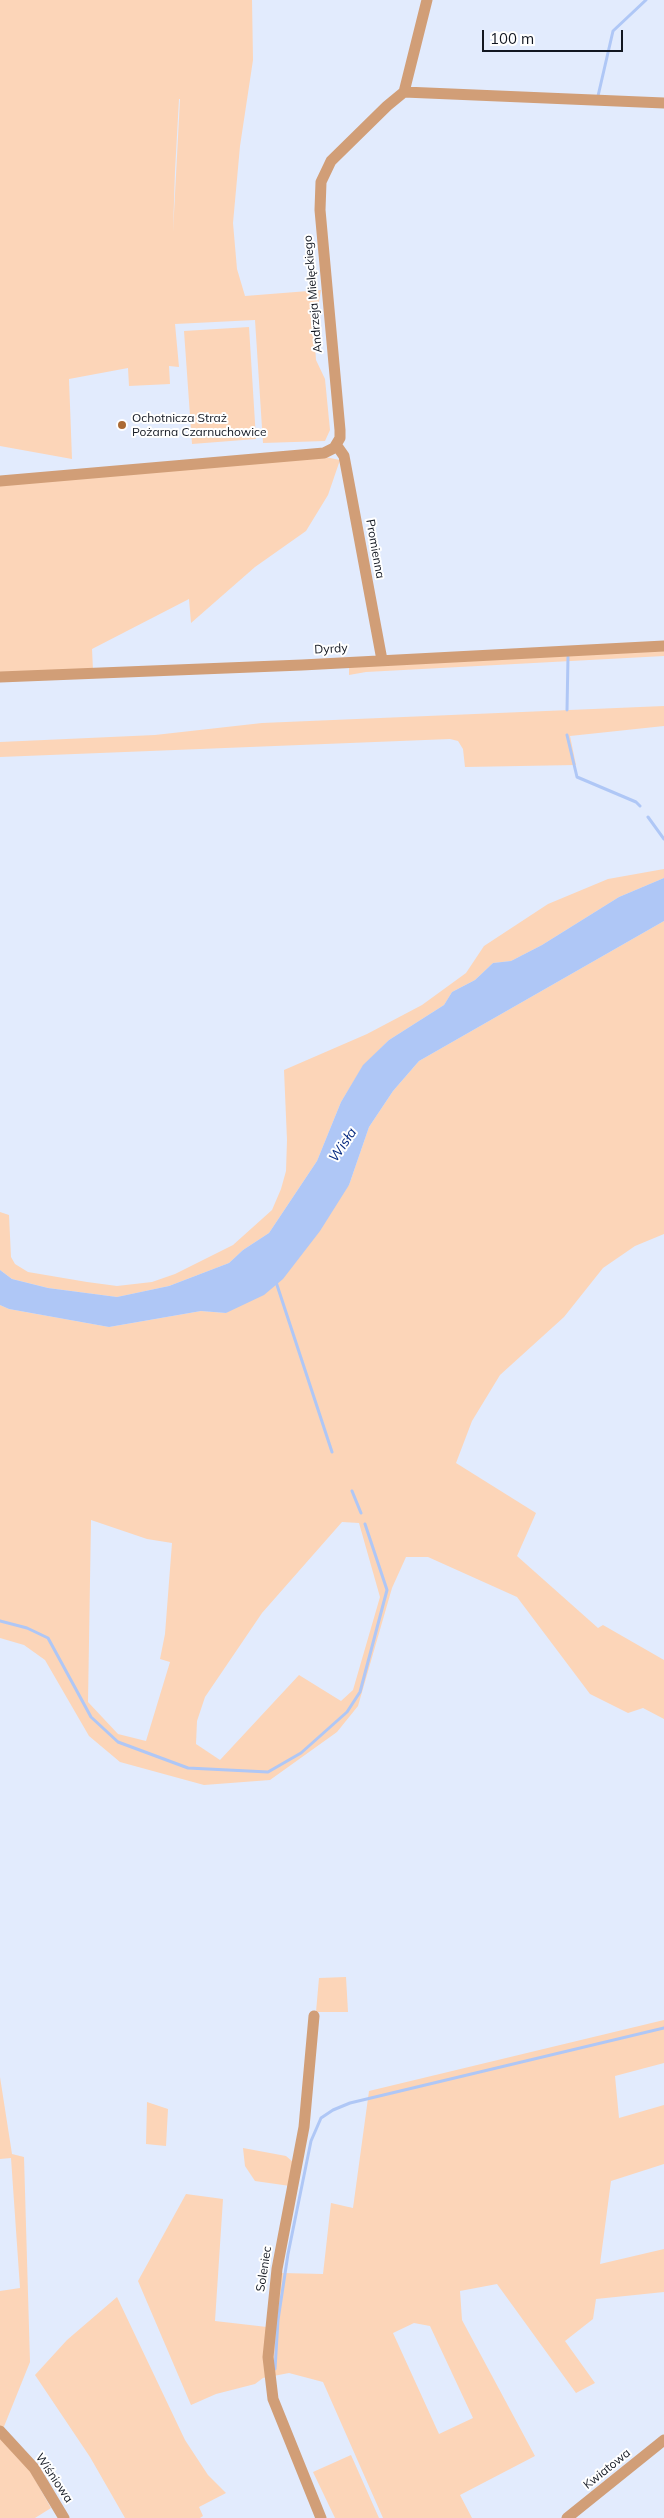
<!DOCTYPE html>
<meta charset="utf-8">
<style>
body{margin:0}
#map{position:relative;width:664px;height:2518px;overflow:hidden;background:#e2ebfd;font-family:Mulish,sans-serif}
canvas{display:block}
.scale{position:absolute;left:482px;top:30px;width:141px;height:22px;box-sizing:border-box;border:2px solid #121721;border-top:0;padding-left:6px;font-size:15px;line-height:18px;white-space:nowrap;color:#121721;-webkit-text-stroke:4px #fff;paint-order:stroke}
</style>
<div id="map">
<canvas width="664" height="2518"></canvas>
<div class="scale">100 m</div>
</div>
<script>
const ctx = document.querySelector('canvas').getContext('2d');
ctx.lineJoin = 'round';
function fill(path, color) { ctx.fillStyle = color; ctx.fill(path, 'evenodd'); }
const poly = rows => new Path2D(rows.map(r => 'M' + r).join(''));
function stroke(path, color, width, dash) { ctx.strokeStyle = color; ctx.lineWidth = width; ctx.lineCap = dash ? 'butt' : 'round'; ctx.setLineDash(dash || []); ctx.stroke(path); }
function write(font, color, halo, rows, align = 'center') {
  ctx.font = font + ' Mulish,sans-serif'; ctx.lineWidth = 4; ctx.setLineDash([]); ctx.textBaseline = 'middle'; ctx.strokeStyle = halo; ctx.fillStyle = color; for (const [text, x, y, turn = 0] of rows) {
    ctx.save(); ctx.translate(x, y); ctx.rotate((+turn || 0) * Math.PI / 180); ctx.textAlign = isNaN(turn) ? turn : align; if (halo) ctx.strokeText(text, 0, 0); ctx.fillText(text, 0, 0); ctx.restore();
  }
}
fill(poly([
 [0,0,252,0,253,60,240,146,233,223,237,269,245,296,321,290,314,330,316,360,325,379,330,430,325,441,263,443,255,320,175,324,179,367,169,366,170,384,129,386,128,368,69,379,72,459,0,446],
 [179,99,180,99,173,232,175,171],
 [249,327,256,439,192,444,184,331],
 [325,457,340,460,328,495,306,531,255,567,191,623,189,599,92,649,93,670,0,674,0,485],
 [664,651,664,656,366,672,349,675,349,665],
 [664,706,664,726,570,736,576,765,465,767,463,749,458,741,450,739,0,757,0,742,155,735,262,723],
 [664,869,664,878,619,897,542,945,511,961,493,963,475,980,452,992,444,1005,389,1040,363,1066,341,1102,317,1161,269,1233,243,1250,229,1263,169,1286,117,1297,48,1288,12,1279,0,1270,0,1212,9,1215,11,1257,15,1264,28,1272,87,1282,117,1286,152,1282,175,1274,233,1245,272,1210,281,1189,286,1171,287,1140,284,1070,367,1034,422,1005,466,973,484,946,548,904,608,879],
 [664,921,664,1234,635,1246,603,1268,564,1317,500,1375,472,1421,456,1463,536,1513,517,1556,598,1628,603,1625,664,1660,664,1719,643,1708,628,1713,590,1694,517,1597,428,1557,406,1557,392,1588,358,1706,337,1732,270,1780,204,1785,120,1762,89,1736,45,1660,24,1645,0,1638,0,1305,9,1309,109,1327,201,1311,226,1313,349,1185,369,1127,393,1091,419,1061],
 [91,1520,147,1539,172,1543,165,1634,160,1659,170,1662,146,1741,118,1734,88,1702],
 [342,1522,359,1523,380,1597,353,1690,341,1701,299,1675,220,1760,196,1744,197,1721,205,1697,262,1613],
 [346,1977,348,2012,316,2012,319,1978],
 [664,2020,664,2063,615,2076,619,2118,664,2105,664,2164,611,2181,600,2264,664,2249,664,2292,596,2299,593,2319,565,2341,595,2383,576,2393,497,2284,460,2291,462,2320,535,2456,460,2495,472,2518,383,2518,323,2382,289,2373,263,2378,255,2384,216,2394,191,2405,138,2281,186,2194,223,2199,215,2321,267,2327,282,2273,323,2274,331,2203,353,2208,369,2091],
 [414,2323,430,2326,473,2418,439,2434,393,2333],
 [0,2077,12,2154,24,2157,30,2362,3,2429,0,2426,0,2291,20,2288,11,2158,0,2159],
 [147,2102,168,2109,166,2146,146,2144],
 [243,2148,286,2156,293,2162,290,2186,255,2181,245,2166],
 [117,2297,185,2440,208,2475,226,2493,199,2507,203,2516,200,2518,125,2518,90,2457,35,2375,67,2340],
 [0,2437,29,2469,51,2508,35,2518,0,2518],
 [351,2455,379,2518,335,2518,313,2472]
]), '#fcd5b8');
fill(poly([
 [664,878,664,921,419,1061,393,1091,369,1127,349,1185,320,1231,283,1279,264,1295,226,1313,201,1311,109,1327,9,1309,0,1305,0,1270,12,1279,48,1288,117,1297,169,1286,229,1263,243,1250,269,1233,317,1161,341,1102,363,1065,389,1040,444,1005,452,992,475,980,493,963,511,961,542,945,619,897]
]), '#afc7f6');
stroke(poly([
 [598,96,613,31,646,0],
 [567,710,568,657],
 [567,735,577,777,636,802,640,806],
 [648,817,664,839],
 [276,1282,332,1452],
 [352,1491,361,1513],
 [0,1621,27,1628,48,1638,91,1717,118,1742,188,1768,268,1772,301,1753,347,1712,360,1692,387,1590,365,1524],
 [275,2369,278,2320,288,2254,311,2141,321,2118,333,2110,350,2103,664,2028]
]), '#afc7f6', 3);
stroke(poly([
 [404,92,427,0],
 [337,446,344,456,382,660],
 [0,481,324,453,334,448,340,438,340,430,320,210,321,182,331,161,387,106,404,92,664,103],
 [0,677,302,665,664,646],
 [314,2016,304,2127,277,2269,268,2357,273,2399,321,2518],
 [0,2431,34,2468,64,2518],
 [567,2518,664,2440]
]), '#d19e77', 11);
for (const [x, y, r, color] of [
 [122,425,5,"#ab6a34"]
]) { const dot = new Path2D(); dot.arc(x, y, r, 0, 2 * Math.PI); ctx.fillStyle = color; ctx.fill(dot); stroke(dot, '#fff', 2); }
write('12px', '#121721', '#fff', [
 ["Andrzeja Mielęckiego",313,294,-95],
 ["Promienna",375,549,80],
 ["Dyrdy",331,649,-3],
 ["Soleniec",264,2269,-81],
 ["Kwiatowa",607,2469,-39],
 ["Wiśniowa",54,2478,56]
]);
write('12px', '#121721', '#fff', [
 ["Ochotnicza Straż",132,418],
 ["Pożarna Czarnuchowice",132,432]
], 'left');
write('italic 14px', '#0a2d82', '#fff', [
 ["Wisła",343,1145,-56]
]);
</script>
